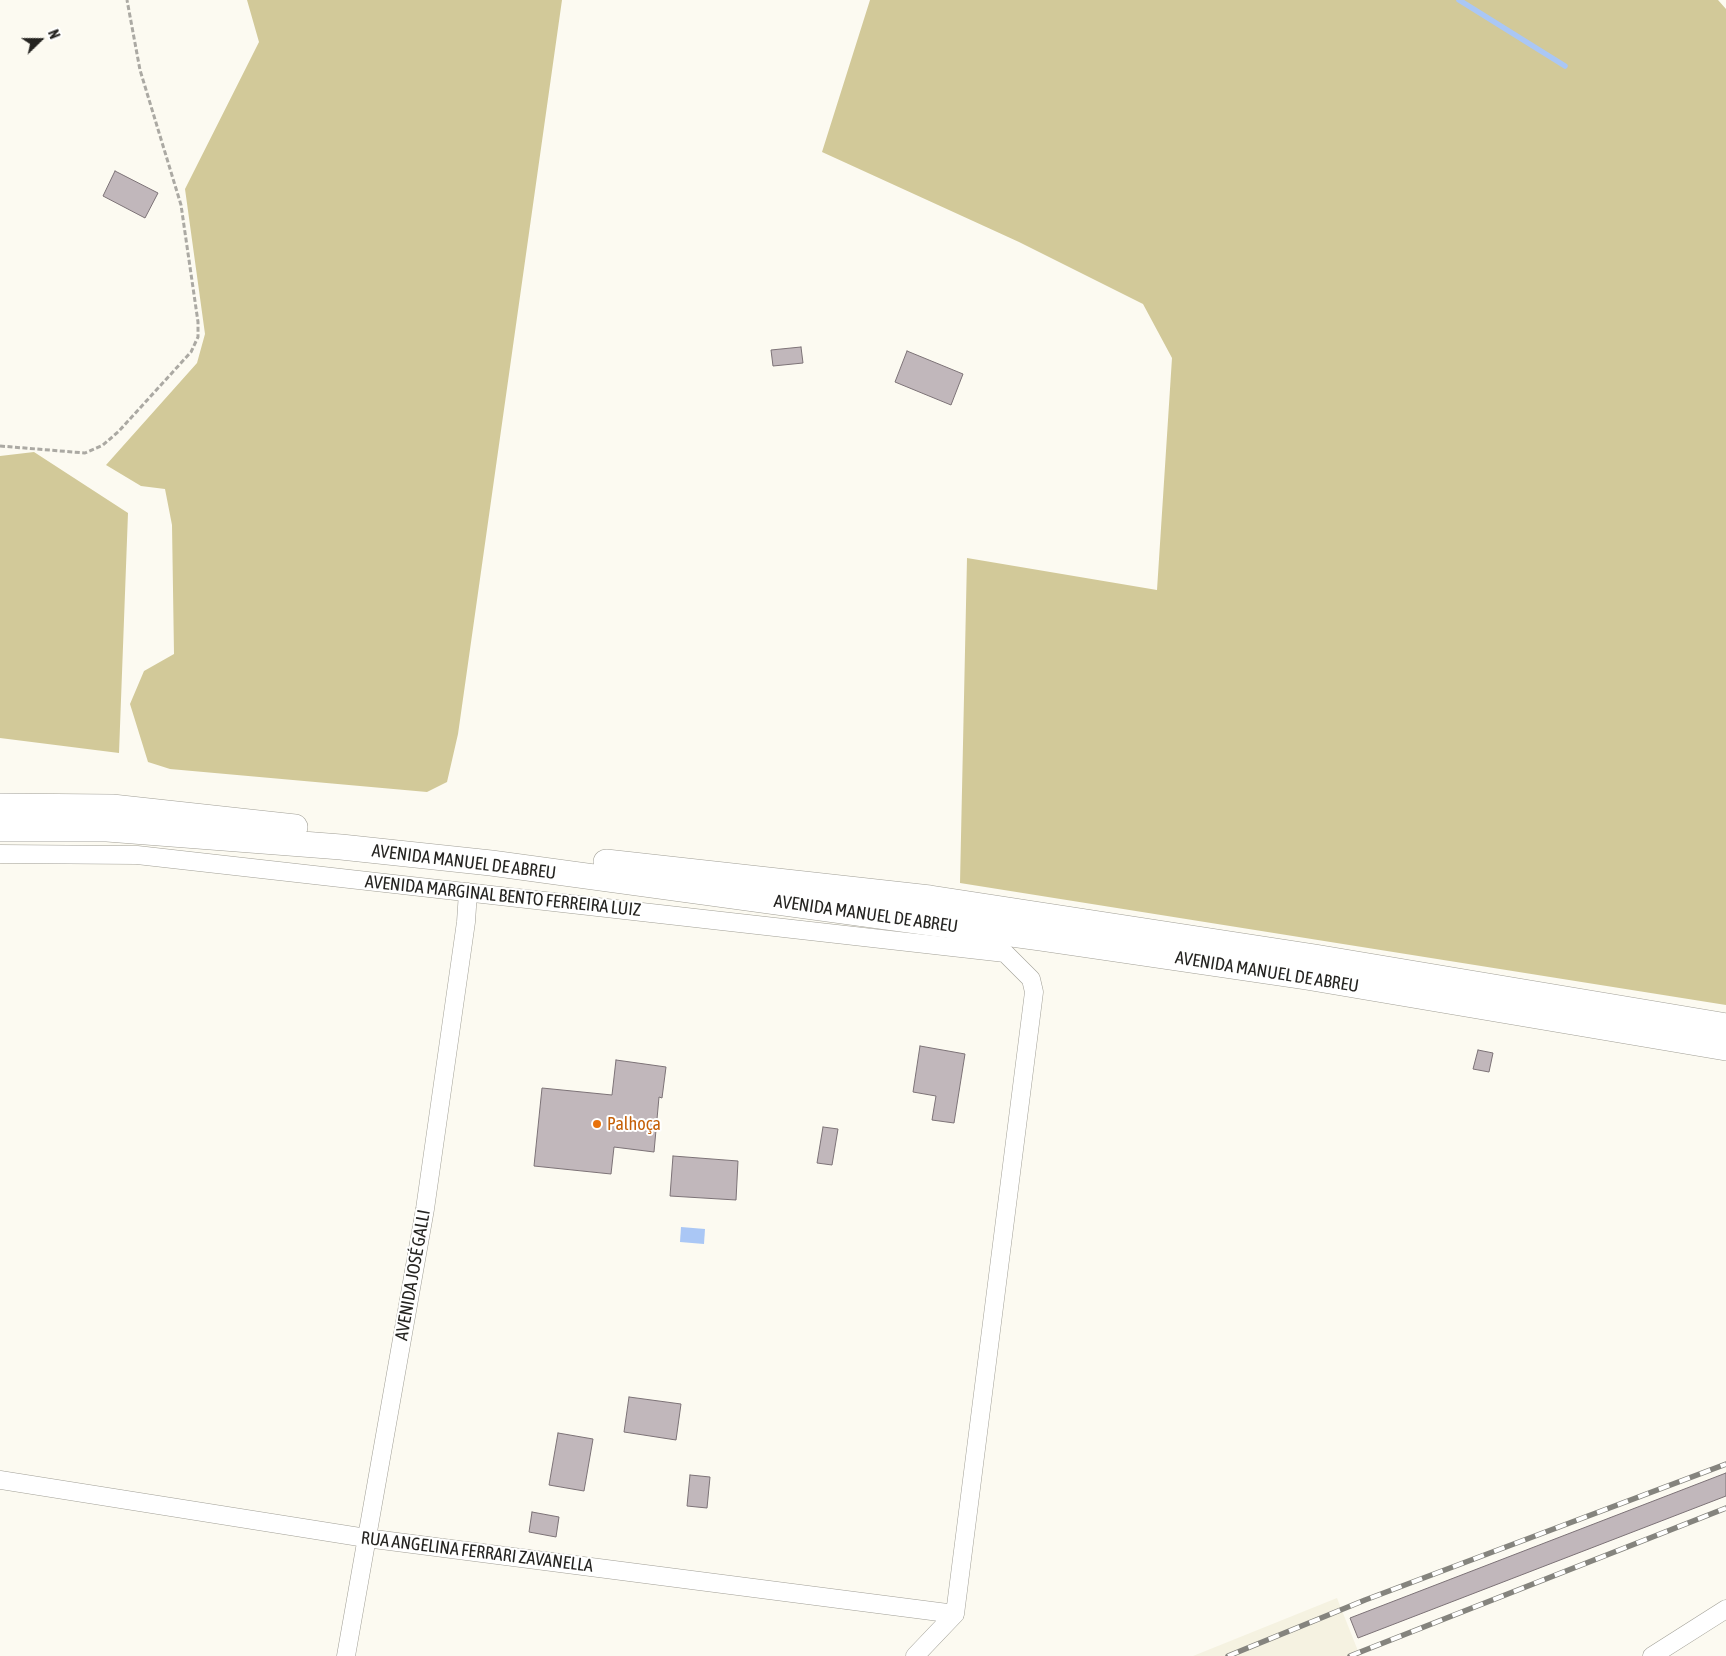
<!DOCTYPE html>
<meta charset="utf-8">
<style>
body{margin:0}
#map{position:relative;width:1726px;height:1656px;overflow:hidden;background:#fcfaf1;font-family:"Asap Condensed",sans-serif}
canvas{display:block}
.north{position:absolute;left:15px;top:15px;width:50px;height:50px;-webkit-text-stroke:4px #fff;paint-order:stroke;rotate:68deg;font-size:14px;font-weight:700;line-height:20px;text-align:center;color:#252421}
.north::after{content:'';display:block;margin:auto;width:18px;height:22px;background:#252421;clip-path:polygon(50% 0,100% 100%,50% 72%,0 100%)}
</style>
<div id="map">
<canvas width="1726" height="1656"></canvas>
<div class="north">N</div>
</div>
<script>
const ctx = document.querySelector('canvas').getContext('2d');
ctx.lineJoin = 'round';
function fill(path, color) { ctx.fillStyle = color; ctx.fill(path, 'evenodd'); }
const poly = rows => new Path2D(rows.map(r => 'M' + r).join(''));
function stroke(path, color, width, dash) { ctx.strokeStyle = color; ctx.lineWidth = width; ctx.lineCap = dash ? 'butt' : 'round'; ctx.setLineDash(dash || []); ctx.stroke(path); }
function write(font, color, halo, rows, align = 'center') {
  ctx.font = font + ' "Asap Condensed",sans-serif'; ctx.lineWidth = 4; ctx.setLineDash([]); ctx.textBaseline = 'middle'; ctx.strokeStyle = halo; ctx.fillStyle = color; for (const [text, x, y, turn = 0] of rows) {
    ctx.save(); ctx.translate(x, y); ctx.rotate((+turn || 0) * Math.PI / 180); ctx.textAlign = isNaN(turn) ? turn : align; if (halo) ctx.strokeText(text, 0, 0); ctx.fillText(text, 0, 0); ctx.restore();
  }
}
fill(poly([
 [1337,1598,1360,1656,1193,1656]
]), '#f5f2e1');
fill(poly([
 [247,0,562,0,458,734,447,782,427,792,170,769,148,762,130,704,144,671,174,654,172,525,165,489,141,486,106,465,197,363,205,334,185,189,259,42],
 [870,0,1718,0,1726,9,1726,1005,960,883,967,558,1157,590,1172,358,1143,304,1019,242,822,152],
 [34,452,128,513,119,753,0,738,0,456]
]), '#d2c999');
fill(poly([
 [681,1227,705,1229,704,1244,680,1242]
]), '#aac7f5');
stroke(poly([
 [1459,0,1565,66]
]), '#aac7f5', 5.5);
const building = poly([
 [115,171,158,193,145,218,103,196,115,171],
 [801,347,803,363,773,366,771,350,801,347],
 [907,351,963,374,951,405,895,382,907,351],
 [920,1046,965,1054,954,1123,932,1120,936,1096,913,1092,920,1046],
 [1478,1050,1493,1053,1489,1072,1473,1069,1478,1050],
 [616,1060,666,1067,662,1098,659,1097,654,1152,614,1147,611,1174,534,1166,542,1088,612,1095,616,1060],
 [823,1127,838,1129,832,1165,817,1163,823,1127],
 [673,1156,738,1161,736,1200,670,1196,673,1156],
 [629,1397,681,1404,676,1440,624,1432,629,1397],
 [558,1433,593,1439,584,1491,549,1485,558,1433],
 [1726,1473,1726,1496,1358,1638,1350,1618,1726,1473],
 [690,1475,710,1477,707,1508,687,1506,690,1475],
 [532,1512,559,1517,556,1537,529,1532,532,1512]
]);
fill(building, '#c1b7bb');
stroke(building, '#7c7276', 1);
const street = poly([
 [0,854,137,855,1005,953,1031,979,1034,992,955,1614],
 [0,1480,366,1538,955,1614],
 [346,1656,425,1209,466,922,468,892],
 [915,1656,955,1614],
 [1652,1656,1726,1609]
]);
const secondary = poly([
 [0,806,112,807,295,827],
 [0,829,107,829,341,847,491,863,1041,938,1306,977,1726,1048],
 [606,862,930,898,1315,957,1726,1026]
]);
stroke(street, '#a19f96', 19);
stroke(secondary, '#a19f96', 26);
stroke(poly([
 [0,446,85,453,103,445,119,431,191,352,198,337,198,322,181,205,140,70,127,0]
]), '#aba9a3', 3, [5, 2.5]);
stroke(street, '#fff', 18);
stroke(secondary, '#fff', 25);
const rail = poly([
 [1228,1656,1365,1600,1726,1464],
 [1350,1656,1726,1508]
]);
stroke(rail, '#85847e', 5.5);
stroke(rail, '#fff', 4, [11]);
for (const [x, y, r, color] of [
 [597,1124,5,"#e8710a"]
]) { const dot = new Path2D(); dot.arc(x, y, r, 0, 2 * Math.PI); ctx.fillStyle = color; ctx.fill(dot); stroke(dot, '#fff', 2); }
write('18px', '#252421', '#fff', [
 ["AVENIDA MANUEL DE ABREU",464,862,7],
 ["AVENIDA MARGINAL BENTO FERREIRA LUIZ",503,896,6],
 ["AVENIDA MANUEL DE ABREU",866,914,8],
 ["AVENIDA MANUEL DE ABREU",1267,972,9],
 ["AVENIDA JOSÉ GALLI",413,1275,-80],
 ["RUA ANGELINA FERRARI ZAVANELLA",477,1552,7]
]);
write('18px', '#c56008', '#fff', [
 ["Palhoça",607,1124]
], 'left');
</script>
